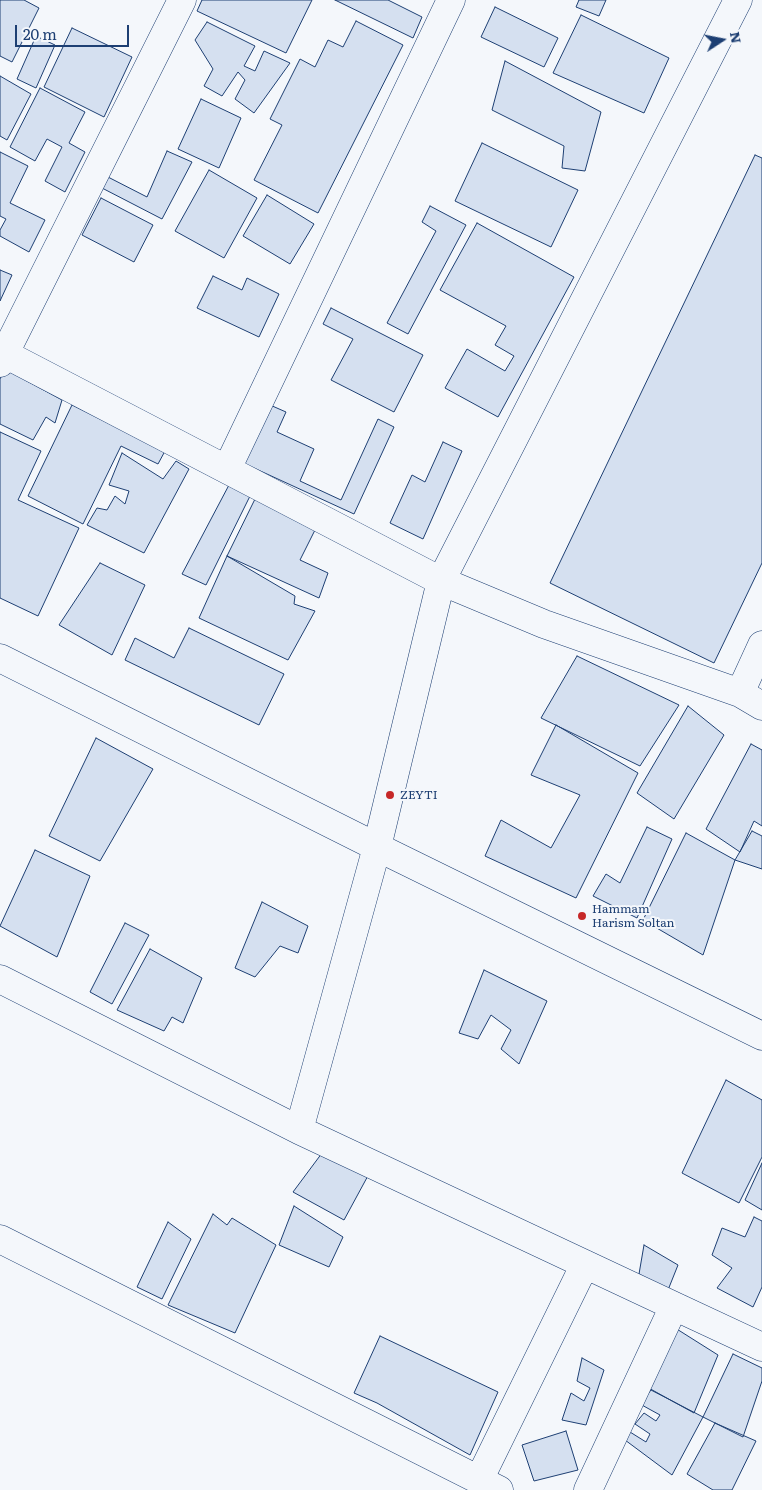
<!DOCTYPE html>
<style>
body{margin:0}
#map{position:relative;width:762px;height:1490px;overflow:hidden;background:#f4f7fb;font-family:Literata,serif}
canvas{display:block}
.north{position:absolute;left:697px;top:15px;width:50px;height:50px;-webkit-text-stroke:4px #f4f7fb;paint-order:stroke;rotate:79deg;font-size:14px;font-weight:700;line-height:20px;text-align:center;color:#1d3f73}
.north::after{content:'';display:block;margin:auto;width:18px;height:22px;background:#1d3f73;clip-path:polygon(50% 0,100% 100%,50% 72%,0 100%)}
.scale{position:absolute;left:15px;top:25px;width:114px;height:22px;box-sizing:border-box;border:2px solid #1d3f73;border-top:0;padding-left:6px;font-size:15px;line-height:18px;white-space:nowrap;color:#1d3f73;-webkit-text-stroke:4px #f4f7fb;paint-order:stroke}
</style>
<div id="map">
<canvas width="762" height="1490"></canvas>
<div class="north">N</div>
<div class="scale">20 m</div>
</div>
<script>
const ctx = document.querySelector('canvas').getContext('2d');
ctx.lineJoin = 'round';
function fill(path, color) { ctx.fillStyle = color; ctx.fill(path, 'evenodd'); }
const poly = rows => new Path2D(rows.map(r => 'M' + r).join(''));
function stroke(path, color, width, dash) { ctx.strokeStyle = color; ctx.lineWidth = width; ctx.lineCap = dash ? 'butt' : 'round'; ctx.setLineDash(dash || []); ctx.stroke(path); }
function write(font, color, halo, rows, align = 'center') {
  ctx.font = font + ' Literata,serif'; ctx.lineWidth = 4; ctx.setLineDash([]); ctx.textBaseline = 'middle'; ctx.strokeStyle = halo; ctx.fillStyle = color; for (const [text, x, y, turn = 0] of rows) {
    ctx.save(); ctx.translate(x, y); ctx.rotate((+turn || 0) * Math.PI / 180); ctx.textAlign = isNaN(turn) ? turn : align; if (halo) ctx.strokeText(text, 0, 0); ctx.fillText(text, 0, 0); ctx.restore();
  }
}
const building = poly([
 [0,0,24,0,39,8,12,62,0,56,0,0],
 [202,0,312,0,286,53,197,11,202,0],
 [335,0,388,0,422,17,413,38,335,0],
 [579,0,606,0,599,16,576,7,579,0],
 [495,7,558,38,544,67,481,37,495,7],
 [581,15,669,58,644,113,553,73,581,15],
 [356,21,403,45,318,213,254,180,282,125,270,119,300,59,315,67,328,40,343,47,356,21],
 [207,22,255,46,244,66,255,71,264,51,290,63,254,113,235,99,245,80,238,72,222,96,204,86,213,69,195,40,207,22],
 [72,28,132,57,104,117,44,87,72,28],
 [36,36,55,45,36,88,17,79,36,36],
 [505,61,601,112,585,171,562,168,564,146,492,110,505,61],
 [0,76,31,94,7,140,0,136,0,76],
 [40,88,85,112,69,143,85,152,65,192,45,181,62,147,47,139,35,161,10,147,40,88],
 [201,99,241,118,219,168,178,149,201,99],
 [482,143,578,190,551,247,455,201,482,143],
 [167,151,192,162,162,219,102,188,106,176,147,197,167,151],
 [0,152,28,166,10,203,45,220,29,252,0,236,0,230,6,219,0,216,0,152],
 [755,155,762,158,762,563,714,663,550,583,755,155],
 [209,170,257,198,224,258,175,231,209,170],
 [267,195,314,224,290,264,243,236,267,195],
 [101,198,153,225,134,262,82,235,101,198],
 [430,206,466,225,408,334,387,323,436,231,422,222,430,206],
 [477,223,574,277,498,417,445,388,467,349,505,371,514,356,495,345,506,326,440,290,477,223],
 [0,270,12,275,0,301,0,270],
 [213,276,242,290,247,278,279,294,259,337,197,308,213,276],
 [331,308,423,355,394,412,331,380,353,339,323,324,331,308],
 [5,369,62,400,55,423,46,417,33,440,0,424,0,379,5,369],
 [72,405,165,451,158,464,121,446,83,524,28,496,72,405],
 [270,405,286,412,277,432,314,449,300,481,341,500,378,419,394,427,354,514,243,463,270,405],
 [0,432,41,451,18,500,79,528,38,616,0,598,0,432],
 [443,442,462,451,423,539,390,523,412,475,425,482,443,442],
 [122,453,163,479,176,461,189,469,144,553,87,525,97,508,107,510,115,496,125,504,129,491,109,485,122,453],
 [229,485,252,492,206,585,182,574,229,485],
 [256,497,317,526,300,560,328,573,319,598,227,556,256,497],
 [227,556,295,596,294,604,315,611,288,660,199,618,227,556],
 [100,563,145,585,112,655,59,625,100,563],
 [189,628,284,674,259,725,125,660,135,638,174,658,189,628],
 [577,656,679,705,640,766,541,718,577,656],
 [688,706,724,735,674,819,637,793,688,706],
 [556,725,638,773,576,898,485,856,501,820,551,848,580,795,531,775,556,725],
 [96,738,153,769,100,861,49,836,96,738],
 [751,744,762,750,762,826,754,821,740,852,706,829,751,744],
 [647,827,672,839,637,918,593,896,606,874,620,883,647,827],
 [752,831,762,836,762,869,735,860,752,831],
 [686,833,735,860,703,955,643,920,686,833],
 [35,850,90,876,57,957,0,926,35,850],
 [262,902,308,926,298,953,280,946,255,977,235,968,262,902],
 [125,923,149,935,112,1004,90,992,125,923],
 [150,949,202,978,183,1023,172,1017,164,1031,117,1010,150,949],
 [484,970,547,1001,519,1064,501,1049,511,1030,491,1015,478,1039,459,1033,484,970],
 [726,1080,762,1100,762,1157,739,1203,682,1173,726,1080],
 [325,1149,370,1172,344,1220,293,1192,325,1149],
 [762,1163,762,1210,745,1200,762,1163],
 [294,1206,343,1237,329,1267,279,1245,294,1206],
 [213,1214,227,1225,232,1218,276,1245,235,1333,168,1305,213,1214],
 [754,1217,762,1221,762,1287,753,1307,717,1288,732,1268,712,1255,722,1228,745,1237,754,1217],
 [168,1222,191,1239,162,1299,137,1287,168,1222],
 [644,1245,678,1265,668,1290,639,1274,644,1245],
 [672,1326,718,1355,694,1413,645,1386,672,1326],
 [380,1336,498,1392,470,1455,377,1403,354,1393,380,1336],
 [733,1354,762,1368,762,1381,743,1437,703,1417,733,1354],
 [582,1358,604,1370,586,1425,562,1420,571,1393,584,1401,590,1388,577,1381,582,1358],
 [651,1390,703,1417,672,1475,625,1440,630,1432,646,1442,650,1434,635,1424,644,1413,656,1421,660,1415,640,1404,651,1390],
 [715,1423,756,1441,732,1490,713,1490,687,1474,715,1423],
 [566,1431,578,1470,534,1481,522,1445,566,1431]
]);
fill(building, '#d5e0f0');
stroke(building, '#1d3f73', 1);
const minor = poly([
 [5,354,441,581,544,624,740,693,762,706],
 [0,363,182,0],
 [227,469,451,0],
 [0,658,377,847,762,1036],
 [740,693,762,645],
 [0,979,299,1130],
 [0,1239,499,1490],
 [674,1306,299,1130,377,847,441,581,738,0],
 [479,1480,585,1264],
 [588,1490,674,1306,762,1347]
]);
stroke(minor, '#1d3f73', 29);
stroke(minor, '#f4f7fb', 28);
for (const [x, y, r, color] of [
 [390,795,5,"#c62828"],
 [582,916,5,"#c62828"]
]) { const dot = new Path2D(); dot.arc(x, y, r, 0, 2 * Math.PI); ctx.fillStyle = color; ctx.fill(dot); stroke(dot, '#f4f7fb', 2); }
write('12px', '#1d3f73', '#f4f7fb', [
 ["ZEYTI",400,795],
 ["Hammam",592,909],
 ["Harism Soltan",592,923]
], 'left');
</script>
